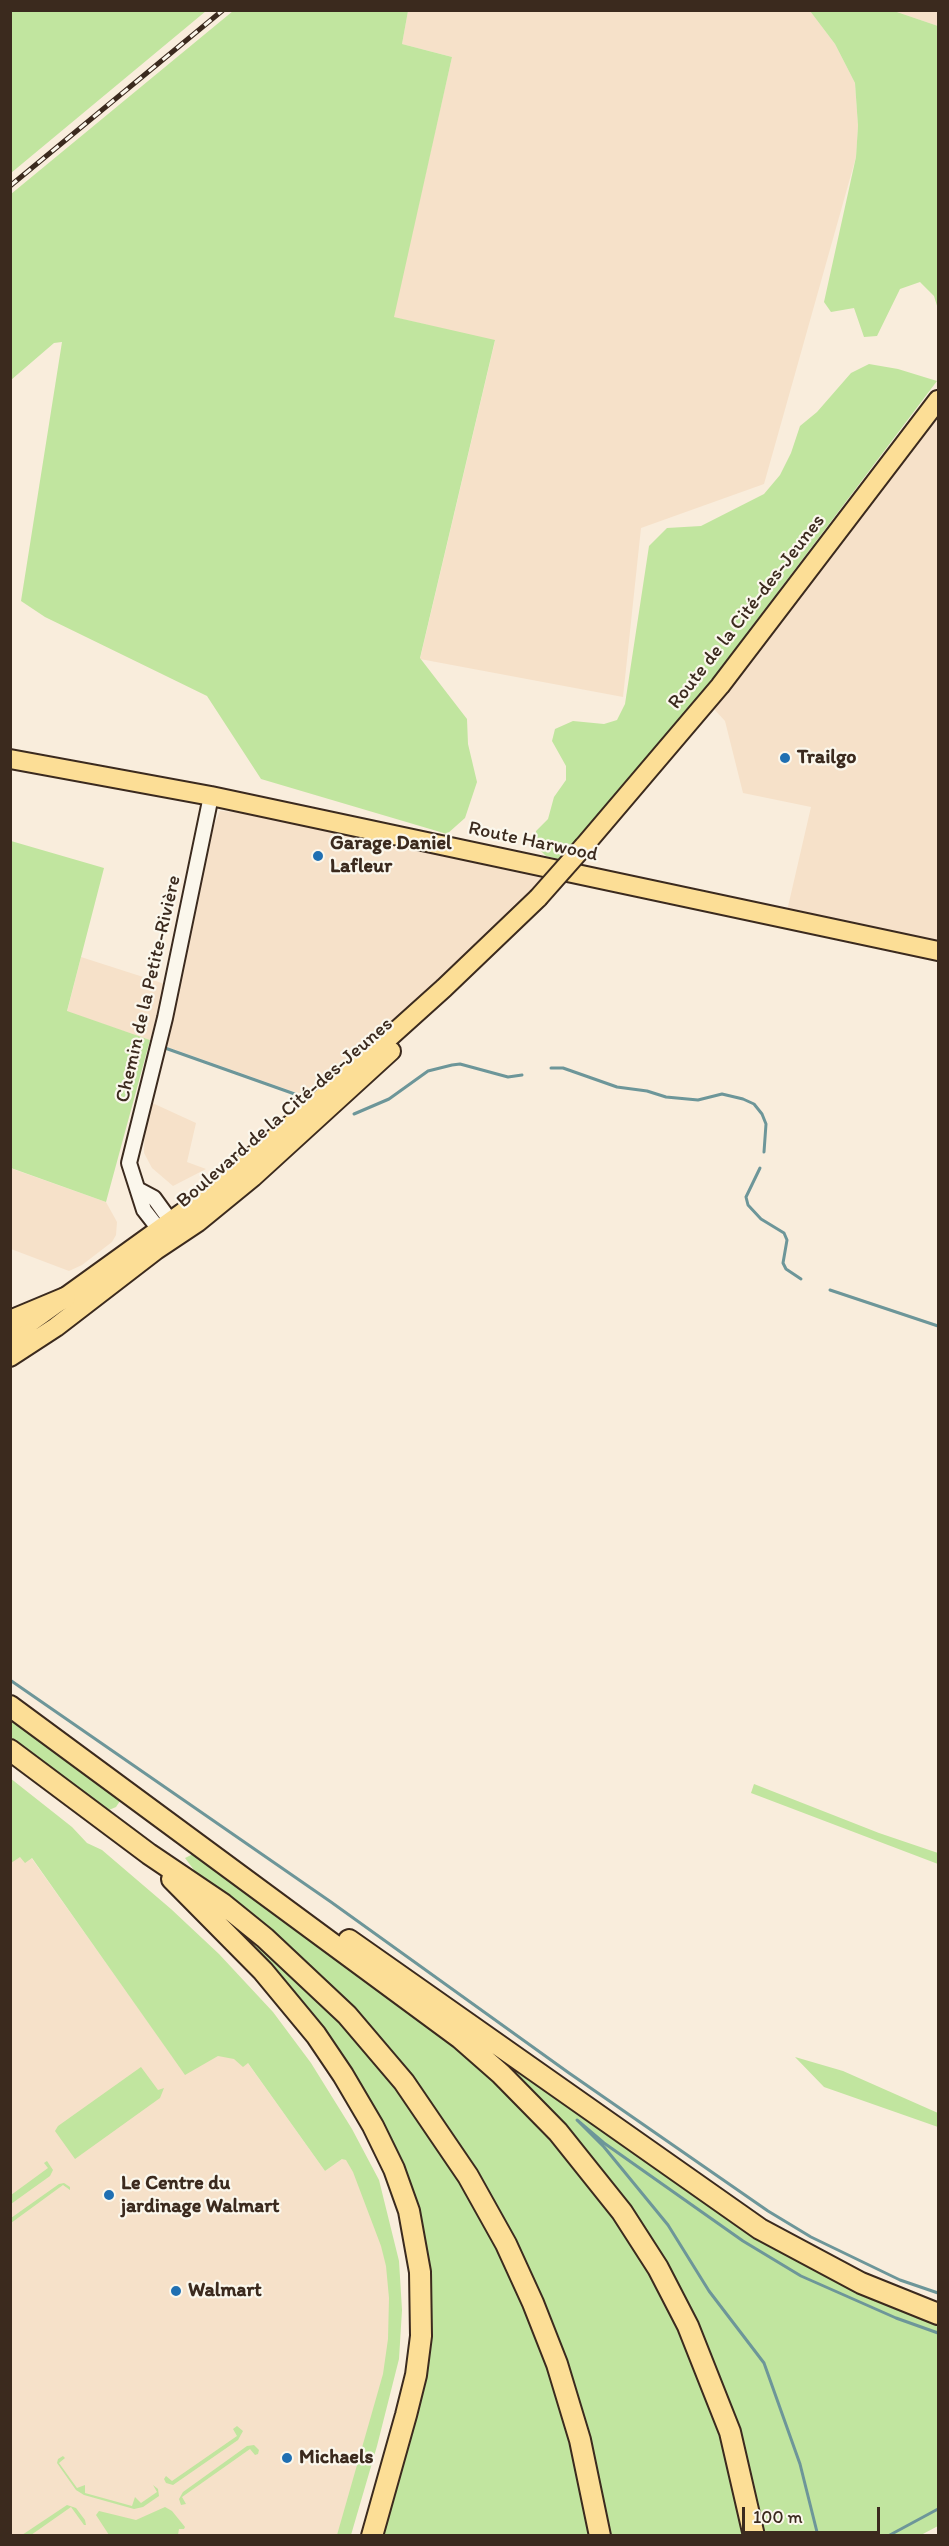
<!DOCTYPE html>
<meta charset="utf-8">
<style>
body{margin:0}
#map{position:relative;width:949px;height:2546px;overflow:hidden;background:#f9eddc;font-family:Itim,sans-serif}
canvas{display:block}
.frame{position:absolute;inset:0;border:12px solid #3b2a1e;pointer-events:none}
.scale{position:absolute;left:742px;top:2507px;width:138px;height:27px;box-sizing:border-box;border:3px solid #3b2a1e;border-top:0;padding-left:8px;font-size:18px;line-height:21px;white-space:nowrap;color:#3b2a1e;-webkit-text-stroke:4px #fbf7ec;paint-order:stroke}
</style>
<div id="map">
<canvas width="949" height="2546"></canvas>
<div class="frame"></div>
<div class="scale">100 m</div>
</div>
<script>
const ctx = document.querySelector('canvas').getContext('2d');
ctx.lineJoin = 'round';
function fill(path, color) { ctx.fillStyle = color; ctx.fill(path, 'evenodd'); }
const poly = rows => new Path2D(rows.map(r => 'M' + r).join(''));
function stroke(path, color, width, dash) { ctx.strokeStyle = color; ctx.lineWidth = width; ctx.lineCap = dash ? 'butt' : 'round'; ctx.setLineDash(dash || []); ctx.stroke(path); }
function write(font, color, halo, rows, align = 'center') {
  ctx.font = font + ' Itim,sans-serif'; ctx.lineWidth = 4.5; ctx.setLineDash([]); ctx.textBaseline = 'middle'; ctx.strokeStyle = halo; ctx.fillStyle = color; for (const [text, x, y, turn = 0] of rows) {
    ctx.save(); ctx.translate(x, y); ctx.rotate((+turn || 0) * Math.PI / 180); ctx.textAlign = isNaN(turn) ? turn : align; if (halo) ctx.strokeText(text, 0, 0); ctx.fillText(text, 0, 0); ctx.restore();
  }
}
fill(poly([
 [408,11,810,11,835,44,855,83,858,126,856,157,764,484,641,528,623,697,420,659,495,341,393,317,452,57,402,44],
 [894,11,938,11,938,26],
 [938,413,938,941,787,911,811,807,743,793,725,721,713,708],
 [220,811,236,812,301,824,546,879,314,1099,162,1045,212,830],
 [81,957,165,984,150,1040,67,1012],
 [148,1101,196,1123,187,1162,206,1169,173,1186,152,1168,144,1153,145,1111],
 [10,1168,106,1202,117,1222,116,1235,112,1242,82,1265,69,1271,11,1249],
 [25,1849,173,2057,220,2024,325,2171,355,2150,382,2213,395,2352,347,2535,11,2535,10,1859]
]), '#f6e1c9');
fill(poly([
 [11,10,206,10,206,11,11,173],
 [233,11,408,11,402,44,452,57,394,317,495,340,420,658,467,719,468,744,477,782,465,818,447,834,261,779,207,696,45,617,21,601,62,342,54,343,11,380,11,194],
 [810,11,894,11,938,26,938,309,934,296,920,282,900,289,877,336,864,337,854,308,831,312,824,302,856,157,858,126,855,83,835,44],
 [869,364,898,369,937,381,688,711,563,860,546,856,535,845,536,831,548,819,554,797,566,780,566,766,552,741,555,729,573,721,604,724,617,720,625,704,649,546,667,528,701,526,764,494,780,475,791,453,800,426,817,412,851,373],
 [11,841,104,868,67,1011,150,1040,106,1202,11,1168],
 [11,1717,114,1794,120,1801,116,1807,109,1810,11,1739],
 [10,1778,72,1827,87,1843,102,1850,171,1909,219,1954,273,2012,311,2063,352,2129,379,2180,399,2261,402,2310,399,2359,377,2446,351,2535,337,2535,383,2374,388,2339,389,2298,386,2266,381,2246,353,2172,346,2160,342,2159,325,2171,248,2063,243,2067,234,2059,218,2056,185,2075,32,1858,25,1863,20,1857,11,1863],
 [754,1784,879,1833,938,1853,938,1864,751,1793],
 [191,1855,196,1855,416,2015,499,2082,578,2166,642,2258,681,2328,724,2436,746,2535,607,2535,590,2441,577,2396,547,2311,520,2250,458,2141,422,2092,337,1991,293,1950,197,1874,185,1858],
 [215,1909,240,1928,345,2026,397,2087,468,2191,516,2285,547,2361,568,2427,590,2535,379,2535,425,2361,401,2168],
 [454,2019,643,2155,938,2320,938,2526,921,2535,764,2535,744,2448,721,2380,685,2300,630,2207,600,2166,556,2115],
 [795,2057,843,2071,938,2113,938,2127,824,2087],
 [141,2067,158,2090,164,2088,160,2098,75,2159,55,2131,58,2126],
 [47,2161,53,2170,50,2176,11,2204,11,2195,48,2168,44,2163],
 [64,2183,70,2187,70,2190,63,2185,11,2223,11,2218,59,2184],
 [237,2426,243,2431,238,2440,173,2485,166,2483,164,2479,166,2476,172,2481,237,2436,233,2429],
 [254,2445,259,2450,258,2454,255,2455,250,2449,182,2497,186,2504,181,2505,179,2499,183,2492,247,2446],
 [63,2456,65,2458,59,2463,77,2488,85,2485,85,2493,132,2506,135,2497,141,2503,157,2492,153,2485,158,2489,159,2496,143,2507,134,2509,84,2495,76,2490,57,2463,58,2459],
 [67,2505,76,2508,85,2520,86,2525,84,2525,71,2507,31,2535,22,2535],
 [165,2507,172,2511,185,2527,184,2529,179,2529,178,2535,109,2535,96,2515,99,2511,136,2520]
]), '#c1e59f');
stroke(poly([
 [165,1048,306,1098],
 [551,1068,563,1068,617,1087,647,1091,666,1097,698,1100,722,1094,743,1099,754,1104,762,1114,766,1124,764,1152],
 [354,1114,389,1099,428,1071,452,1065,460,1064,508,1077,522,1075],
 [760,1168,746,1197,748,1205,761,1219,784,1233,787,1240,783,1263,786,1269,801,1279],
 [830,1290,938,1326],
 [10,1680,331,1902,569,2073,768,2211,811,2237,900,2280,938,2293],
 [818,2536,800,2464,764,2363,709,2291,668,2225,604,2147,577,2120,604,2143,743,2241,801,2276,896,2318,938,2333],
 [888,2536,938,2509]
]), '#6d9699', 3);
const minor = poly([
 [139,1190,154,1198,175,1227],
 [165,1237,144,1210,129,1163,165,1018,211,796]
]);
const major = poly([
 [10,759,211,796,938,951],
 [584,846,720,686,938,400],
 [10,1337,182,1213,246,1162,314,1105,444,988,538,898],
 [10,1357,56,1327,156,1250,198,1222,253,1177,391,1051]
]);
const highway = poly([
 [10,1321,65,1298],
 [10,1706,460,2038,501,2074,558,2132,622,2212,658,2268,688,2326,730,2432,754,2536],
 [10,1750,149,1854,223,1904,265,1938,347,2015,404,2082,468,2176,506,2244,533,2303,557,2364,580,2440,600,2536],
 [172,1879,263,1971,316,2035,343,2075,373,2126,394,2169,409,2211,420,2272,421,2336,416,2375,406,2415,372,2536],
 [349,1940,760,2229,861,2283,938,2314]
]);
stroke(minor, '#3b2a1e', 18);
stroke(major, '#3b2a1e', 22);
stroke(highway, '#3b2a1e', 24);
stroke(minor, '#fbf7ec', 14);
stroke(major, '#fcde96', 18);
stroke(highway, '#fcde96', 20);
const rail = poly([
 [10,186,223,10]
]);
stroke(rail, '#3b2a1e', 5);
stroke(rail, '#fbf7ec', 3, [9]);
const majorBridge = poly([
 [538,898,584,846]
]);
stroke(majorBridge, '#3b2a1e', 22, []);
stroke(majorBridge, '#fcde96', 18);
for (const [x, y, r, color] of [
 [785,758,6,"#1f6fb2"],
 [318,856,6,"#1f6fb2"],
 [109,2195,6,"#1f6fb2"],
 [176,2291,6,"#1f6fb2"],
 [287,2458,6,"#1f6fb2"]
]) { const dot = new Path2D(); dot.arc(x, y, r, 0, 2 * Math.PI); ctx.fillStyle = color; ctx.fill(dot); stroke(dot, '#fbf7ec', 2); }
write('20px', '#3b2a1e', '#fbf7ec', [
 ["Route de la Cité-des-Jeunes",747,612,-52],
 ["Route Harwood",533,842,12],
 ["Chemin de la Petite-Rivière",149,989,-77],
 ["Boulevard de la Cité-des-Jeunes",285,1113,-41]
]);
write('bold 20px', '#3b2a1e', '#fbf7ec', [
 ["Trailgo",797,758],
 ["Garage Daniel",330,844],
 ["Lafleur",330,867],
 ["Le Centre du",121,2184],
 ["jardinage Walmart",121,2207],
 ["Walmart",188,2291],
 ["Michaels",299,2458]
], 'left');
</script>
